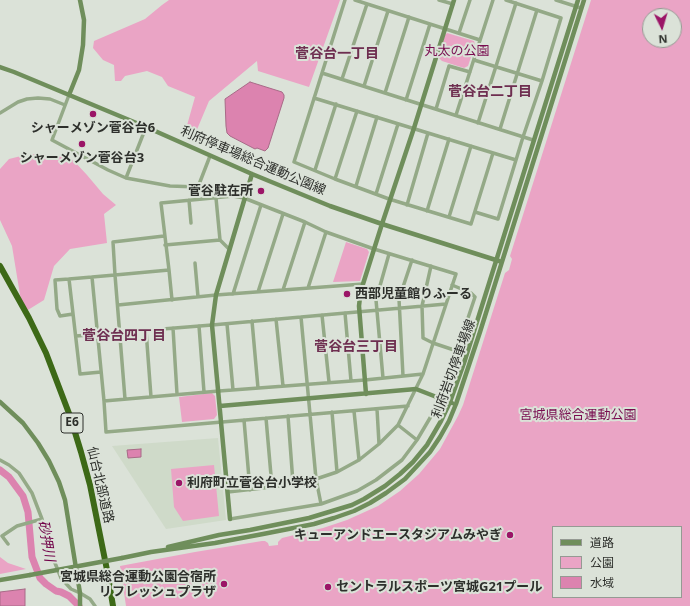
<!DOCTYPE html>
<meta charset="utf-8">
<style>
body{margin:0}
#map{position:relative;width:690px;height:606px;overflow:hidden;background:#dbe2d8;font-family:"Noto Sans","Noto Sans JP",sans-serif}
canvas{display:block}
.legend{position:absolute;left:552px;top:526px;width:130px;height:72px;box-sizing:border-box;background:#dbe2d8;border:1px solid #959a93;margin:0;padding:5px 7px;list-style:none;font-size:12px;color:#2d2f2b}
.legend li{display:flex;align-items:center;gap:8px;height:20px}
.legend b{width:20px;border:1px solid #959a93}
.north{position:absolute;left:642px;top:8px;width:40px;height:40px;box-sizing:border-box;background:#dbe2d8;border:1px solid #959a93;border-radius:50%;rotate:175deg;font-size:11px;font-weight:700;line-height:16px;text-align:center;color:#2d2f2b}
.north::after{content:'';display:block;margin:auto;width:14px;height:18px;background:#9b1567;clip-path:polygon(50% 0,100% 100%,50% 72%,0 100%)}
</style>
<div id="map">
<canvas width="690" height="606"></canvas>
<ul class="legend">
<li><b style="height:5px;background:#6f8e5b"></b>道路</li>
<li><b style="height:11px;background:#eaa4c5"></b>公園</li>
<li><b style="height:11px;background:#dc83af"></b>水域</li>
</ul>
<div class="north">N</div>
</div>
<script>
const ctx = document.querySelector('canvas').getContext('2d');
ctx.lineJoin = 'round';
function fill(path, color) { ctx.fillStyle = color; ctx.fill(path, 'evenodd'); }
const poly = rows => new Path2D(rows.map(r => 'M' + r).join(''));
function stroke(path, color, width, dash) { ctx.strokeStyle = color; ctx.lineWidth = width; ctx.lineCap = dash ? 'butt' : 'round'; ctx.setLineDash(dash || []); ctx.stroke(path); }
function write(font, color, halo, rows, align = 'center') {
  ctx.font = font + ' "Noto Sans","Noto Sans JP",sans-serif'; ctx.lineWidth = 4; ctx.setLineDash([]); ctx.textBaseline = 'middle'; ctx.strokeStyle = halo; ctx.fillStyle = color; for (const [text, x, y, turn = 0] of rows) {
    ctx.save(); ctx.translate(x, y); ctx.rotate((+turn || 0) * Math.PI / 180); ctx.textAlign = isNaN(turn) ? turn : align; if (halo) ctx.strokeText(text, 0, 0); ctx.fillText(text, 0, 0); ctx.restore();
  }
}
fill(poly([
 [218,438,226,520,166,529,112,446]
]), '#cfdac9');
fill(poly([
 [169,0,340,0,309,87,258,71,257,61,209,101,193,139,184,136,195,97,168,86,162,77,147,71,125,76,121,81,115,81,114,65,103,60,93,48,94,41,145,19,162,5],
 [591,0,690,0,690,606,126,606,120,566,195,552,262,541,265,541,268,543,269,546,278,545,278,542,282,538,323,528,347,520,378,506,400,491,419,474,440,449,458,416,463,405,505,273,509,270,512,259,510,256],
 [650,16,674,16,674,40,650,40],
 [553,527,681,527,681,597,553,597],
 [447,33,474,41,475,45,468,66,464,68,442,61,439,58,445,35],
 [29,154,54,155,73,160,87,175,103,194,116,205,104,214,107,243,70,249,54,266,44,300,23,313,12,246,0,220,0,169,9,159],
 [346,242,367,249,369,252,360,281,333,282],
 [212,393,215,396,217,415,214,419,182,422,179,397],
 [214,465,219,516,183,521,174,507,171,469],
 [0,557,8,563,26,569,0,574]
]), '#eaa4c5');
const water = poly([
 [250,82,282,92,284,95,284,98,268,148,265,151,257,148,255,149,230,136,227,133,226,126,225,99,250,82],
 [141,449,141,457,128,458,127,450,141,449],
 [25,589,25,606,0,606,0,592,25,589]
]);
fill(water, '#dc83af');
stroke(water, '#a86a87', 1);
stroke(poly([
 [0,470,9,477,23,496,28,512,32,557,40,578,46,584,56,591,61,592,69,596,79,606]
]), '#dc83af', 7);
stroke(poly([
 [345,0,294,162,335,179,389,199,471,224,493,153],
 [355,0,480,40],
 [439,0,453,4],
 [556,0,581,8],
 [459,33,470,0],
 [474,60,542,81],
 [322,73,533,140],
 [342,79,367,4],
 [364,86,388,11],
 [385,93,409,17],
 [69,95,52,140,108,170,126,178,170,186,198,187,210,156],
 [314,98,516,160],
 [406,100,430,24],
 [436,109,449,66,470,72],
 [0,113,18,102,27,99,38,98,50,99,65,105],
 [456,115,493,0],
 [478,123,516,3],
 [500,129,537,10],
 [315,170,336,104],
 [126,178,146,127],
 [335,179,357,111],
 [356,186,377,117],
 [376,194,398,124],
 [216,198,220,240],
 [189,200,191,223],
 [407,205,428,133],
 [427,211,449,139],
 [475,212,498,219,523,137,542,81,561,18,506,0],
 [449,217,471,146],
 [164,236,113,242,115,275,169,270,161,203,233,196,244,198,305,222,326,232,374,249,456,274,423,374,398,425,379,444,359,460,337,472,316,479,272,487,228,492],
 [165,245,220,240,229,249],
 [195,263,198,297],
 [431,266,422,306,423,338,433,343,457,351],
 [169,270,172,300],
 [92,277,104,401],
 [69,279,55,280,57,309,60,316,73,314],
 [308,288,326,232],
 [283,290,305,222],
 [258,292,283,214],
 [233,294,261,205],
 [118,305,216,295,363,284],
 [345,313,351,381],
 [322,315,329,382],
 [301,317,316,479,321,504],
 [276,319,283,386],
 [252,321,258,388],
 [227,324,233,390],
 [199,326,204,392],
 [173,328,177,394],
 [146,330,151,397],
 [76,336,212,325,446,304],
 [101,372,80,374,69,279,115,275,125,399],
 [403,376,399,299,412,260],
 [383,378,376,300,389,254],
 [442,390,457,351,475,297,471,293,452,285],
 [408,406,106,432,104,401,219,391,365,380,423,374],
 [377,409,379,444],
 [354,411,359,460],
 [332,412,337,472],
 [288,416,293,483],
 [266,418,272,487],
 [244,420,250,490],
 [398,425,417,440],
 [0,460,9,465,19,473,32,493,42,519,47,543,61,578,71,589,80,593,90,599,95,606],
 [230,519,321,504,357,491,376,480,402,460,417,440,430,418,435,407],
 [8,544,2,536,17,526,42,519]
]), '#94a987', 3.5);
stroke(poly([
 [0,67,14,72,146,127,252,174,330,206,382,224,499,261],
 [69,95,79,70,83,45,84,20,80,0],
 [366,394,359,306,360,297,363,284,382,224,414,128,454,0],
 [0,402,23,423,38,443,49,461,59,482,65,500,80,593,80,606],
 [220,406,416,389,452,403],
 [230,519,212,325,216,295,252,174],
 [168,547,219,535,250,530,309,518,352,505,364,499,385,486,400,474,413,462,427,445,441,421,450,402,464,363,578,0],
 [122,558,151,552,215,543,263,534,314,524,334,518,354,511,370,503,386,493,405,479,430,452,440,437,449,421,456,404,480,332,584,0],
 [0,580,30,575]
]), '#6f8e5b', 4.5);
stroke(poly([
 [0,266,29,318,46,353,70,416,81,452,90,485,107,570,113,606]
]), '#3d6917', 6);
stroke(poly([
 [30,575,122,558]
]), '#6f8e5b', 4.5);
for (const [x, y, r, color] of [
 [93,114,4,"#9b1567"],
 [82,144,4,"#9b1567"],
 [261,191,4,"#9b1567"],
 [347,294,4,"#9b1567"],
 [179,483,4,"#9b1567"],
 [510,535,4,"#9b1567"],
 [224,584,4,"#9b1567"],
 [328,587,4,"#9b1567"]
]) { const dot = new Path2D(); dot.arc(x, y, r, 0, 2 * Math.PI); ctx.fillStyle = color; ctx.fill(dot); stroke(dot, '#dbe2d8', 1.5); }
for (const [x, y, w] of [
 [72,423,22]
]) { const box = new Path2D(); box.roundRect(x - w / 2, y - 10, w, 20, 3); ctx.fillStyle = '#dbe2d8'; ctx.fill(box); stroke(box, '#2d2f2b', 1); }
write('bold 12px', '#2d2f2b', null, [
 ["E6",72,423]
]);
write('13px', '#780b4f', '#dbe2d8', [
 ["丸太の公園",457,51],
 ["宮城県総合運動公園",578,415]
]);
write('bold 13px', '#2d2f2b', '#dbe2d8', [
 ["シャーメゾン菅谷台6",93,128,"center"],
 ["シャーメゾン菅谷台3",82,158,"center"],
 ["菅谷駐在所",253,191],
 ["西部児童館りふーる",355,294,"left"],
 ["利府町立菅谷台小学校",187,483,"left"],
 ["キューアンドエースタジアムみやぎ",502,535],
 ["宮城県総合運動公園合宿所",216,577],
 ["リフレッシュプラザ",216,592],
 ["セントラルスポーツ宮城G21プール",336,587,"left"]
], 'right');
write('13px', '#2d2f2b', '#dbe2d8', [
 ["利府停車場総合運動公園線",253,161,23],
 ["利府岩切停車場線",454,369,-70],
 ["仙台北部道路",100,485,77]
]);
write('bold 14px', '#6e2e50', '#dbe2d8', [
 ["菅谷台一丁目",337,54],
 ["菅谷台二丁目",490,92],
 ["菅谷台四丁目",124,336],
 ["菅谷台三丁目",356,347]
]);
write('italic 14px', '#710048', '#dbe2d8', [
 ["砂押川",46,541,80]
]);
</script>
